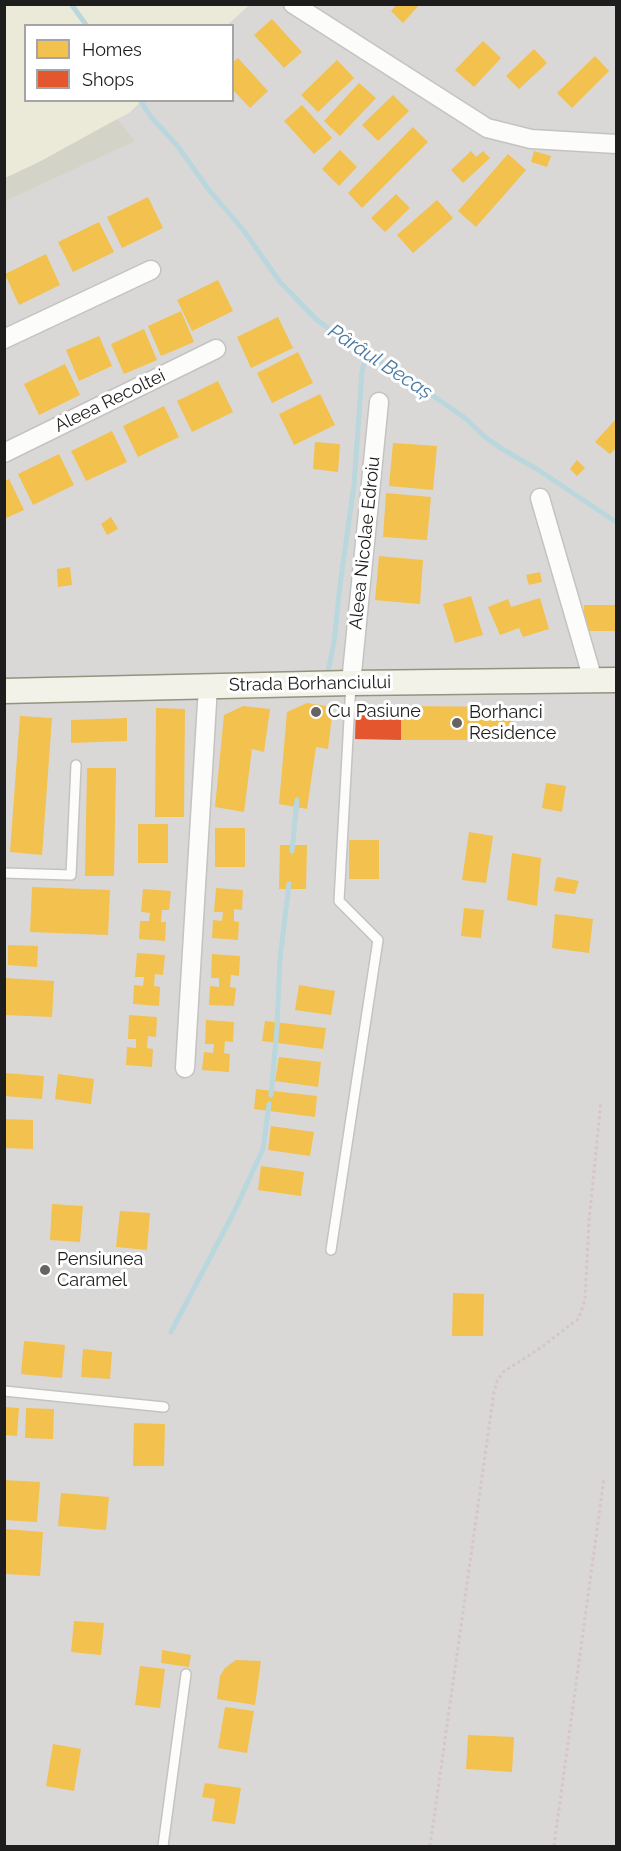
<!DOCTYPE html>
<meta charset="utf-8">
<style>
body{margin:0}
#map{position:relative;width:621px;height:1851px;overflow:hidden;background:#ebe8e5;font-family:Raleway,sans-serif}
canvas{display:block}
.frame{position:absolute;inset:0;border:6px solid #1d1d1d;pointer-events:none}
.legend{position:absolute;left:24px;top:24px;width:210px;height:78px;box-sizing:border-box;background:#fff;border:2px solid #a5a5a5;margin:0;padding:8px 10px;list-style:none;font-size:18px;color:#1d1d1d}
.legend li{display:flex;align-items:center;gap:12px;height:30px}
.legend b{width:30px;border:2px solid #a5a5a5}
</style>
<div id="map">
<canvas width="621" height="1851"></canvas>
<div class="frame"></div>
<ul class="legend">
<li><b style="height:16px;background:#f2c14e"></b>Homes</li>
<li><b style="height:16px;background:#e4572e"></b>Shops</li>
</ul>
</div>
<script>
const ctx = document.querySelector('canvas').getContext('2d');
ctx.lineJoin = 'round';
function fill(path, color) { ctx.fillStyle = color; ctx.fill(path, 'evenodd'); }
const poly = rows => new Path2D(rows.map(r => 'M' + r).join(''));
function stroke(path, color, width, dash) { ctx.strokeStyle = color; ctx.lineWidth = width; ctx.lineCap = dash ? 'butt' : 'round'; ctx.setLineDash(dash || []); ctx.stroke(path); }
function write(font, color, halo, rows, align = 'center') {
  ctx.font = font + ' Raleway,sans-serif'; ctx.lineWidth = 6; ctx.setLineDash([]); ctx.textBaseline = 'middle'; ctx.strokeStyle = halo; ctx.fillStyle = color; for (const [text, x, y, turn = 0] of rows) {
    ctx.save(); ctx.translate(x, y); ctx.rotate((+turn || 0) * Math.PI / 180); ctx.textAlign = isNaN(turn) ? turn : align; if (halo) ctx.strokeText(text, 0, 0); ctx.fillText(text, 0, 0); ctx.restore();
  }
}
fill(poly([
 [249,5,616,5,616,1846,5,1846,5,178,39,162,130,112,138,104,140,101,232,100,232,26,227,25]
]), '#dad8d7');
fill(poly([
 [4,5,26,26,26,100,102,101,135,141,5,201]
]), '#d4d3c7');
fill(poly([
 [5,4,249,4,249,5,227,25,26,26,26,100,140,101,138,104,130,112,39,162,5,178]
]), '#ebead8');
fill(poly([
 [397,4,420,4,403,23,391,11],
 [272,19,302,52,284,68,254,35],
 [483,41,501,58,474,87,455,70],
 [534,49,547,63,519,89,506,76],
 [595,56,609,71,572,108,557,93],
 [238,58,268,91,250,108,232,89,232,63],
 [337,60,354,78,318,112,301,95],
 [359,83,376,98,340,136,324,121],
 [393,95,409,111,378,141,362,125],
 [302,105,332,138,314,154,284,121],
 [413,127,428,142,362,208,348,193],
 [340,150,357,167,339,186,322,169],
 [471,151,476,157,483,151,490,158,463,183,451,170],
 [534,151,551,156,547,167,531,162],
 [508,154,526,170,476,227,458,211],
 [396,194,410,208,385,232,371,218],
 [148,197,163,228,122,248,107,217],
 [437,200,453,218,413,253,397,235],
 [99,222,114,252,73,272,58,242],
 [46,254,60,285,19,305,5,274],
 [218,280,233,311,192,331,177,300],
 [181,311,194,342,161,356,148,326],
 [278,317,293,348,251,368,237,337],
 [144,329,157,360,124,374,111,344],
 [99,336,112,366,79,381,66,350],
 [298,352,313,383,272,403,257,373],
 [65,364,80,395,39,415,24,384],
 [218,381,233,412,192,432,177,401],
 [320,394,335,425,294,445,279,414],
 [164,406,179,437,138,457,123,426],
 [616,419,616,448,610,454,595,442],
 [112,431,127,462,86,481,71,451],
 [315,442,340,444,338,472,313,469],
 [393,443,437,446,433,490,389,486],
 [59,454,74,485,33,505,18,474],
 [577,460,585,468,577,476,570,469],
 [9,479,24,510,4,519,4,481],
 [386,493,431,497,427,540,383,537],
 [111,517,118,529,107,535,101,524],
 [379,556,423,560,420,604,375,600],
 [70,567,72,585,58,587,57,569],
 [540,572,542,582,529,585,526,575],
 [471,596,483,635,455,643,443,604],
 [540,598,549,629,523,637,519,628,500,635,488,607,508,599,511,607],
 [584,605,616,605,616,631,584,631],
 [307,703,333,707,328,749,316,747,307,809,279,804,287,712],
 [243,706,270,709,264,752,252,749,244,812,215,807,224,715],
 [401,706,513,707,513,740,401,740],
 [156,708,185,709,184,817,155,817],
 [20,716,52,718,42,855,10,852],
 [127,718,127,741,71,743,71,720],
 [87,768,116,768,114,876,85,876],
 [546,783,566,786,562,812,542,808],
 [138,824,168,824,168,863,138,863],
 [215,828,245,828,245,867,215,867],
 [469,832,493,836,486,883,462,880],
 [349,840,379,840,379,879,349,879],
 [280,845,307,845,306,889,279,889],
 [512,853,541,858,537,906,507,900],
 [558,877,579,881,575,894,554,891,556,879],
 [32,887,110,890,108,935,30,932],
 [216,888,243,890,242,910,234,909,234,921,239,922,238,940,212,938,213,920,222,921,223,912,214,912],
 [143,889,171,891,169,910,162,910,161,922,166,922,165,941,139,939,140,921,149,921,150,913,141,912],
 [464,908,484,910,481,938,461,936],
 [555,914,593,919,589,953,552,948],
 [8,945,38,946,37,967,8,965],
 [137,953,165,955,163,975,155,974,154,986,160,987,159,1006,133,1004,134,985,143,986,144,977,135,977],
 [212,954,240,956,239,976,231,975,230,987,236,988,234,1006,209,1005,210,986,219,987,219,978,211,978],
 [4,978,54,981,52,1017,4,1015],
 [299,985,335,991,331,1015,295,1010],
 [129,1015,157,1017,156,1037,148,1036,147,1048,153,1049,152,1067,126,1065,127,1047,136,1048,136,1039,128,1039],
 [206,1020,234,1022,233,1042,225,1041,224,1053,230,1054,229,1072,202,1070,204,1052,213,1053,214,1044,205,1044],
 [265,1021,326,1028,323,1049,262,1041],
 [279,1057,321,1062,318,1087,275,1081],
 [4,1073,44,1076,42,1099,4,1096],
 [58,1074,94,1079,91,1104,55,1099],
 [256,1089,317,1096,315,1117,254,1109],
 [4,1119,33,1120,33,1149,4,1148],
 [271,1126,314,1132,310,1156,268,1150],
 [261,1166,304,1172,301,1196,258,1190],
 [52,1204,83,1206,80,1242,50,1240],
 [120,1211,150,1213,147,1250,116,1247],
 [453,1293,484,1294,483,1336,452,1336],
 [24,1341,65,1345,62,1378,21,1374],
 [83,1349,112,1352,110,1379,81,1377],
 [4,1407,19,1408,17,1436,4,1435],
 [26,1408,54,1409,53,1439,25,1438],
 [134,1423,165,1424,164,1466,133,1466],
 [4,1480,40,1482,37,1522,4,1520],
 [61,1493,109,1497,106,1530,58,1526],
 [5,1529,43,1532,40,1576,5,1574],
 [74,1621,104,1623,101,1655,71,1652],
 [162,1650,191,1655,189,1667,161,1663],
 [236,1660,261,1661,255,1705,217,1699,220,1676,225,1668],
 [140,1666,165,1669,160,1708,135,1705],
 [225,1707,254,1711,247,1753,218,1748],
 [468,1735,514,1737,512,1772,466,1769],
 [53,1744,81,1749,74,1791,46,1786],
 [205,1783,241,1788,235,1824,212,1821,215,1799,202,1797]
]), '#f2c14e');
fill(poly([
 [356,706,401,706,401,740,355,739]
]), '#e4572e');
stroke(poly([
 [71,4,87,26],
 [140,100,151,117,176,144,209,190,244,231,280,282,316,319,351,346,394,369,465,418,484,436,499,447,540,471,616,522],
 [328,672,334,642,340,585,354,485,362,371,366,355],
 [292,851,297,800],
 [271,1095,277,1028,280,958,289,884],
 [171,1332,235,1210,263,1149,269,1104]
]), '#b9d7dd', 5);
const lane = poly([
 [4,873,71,875,76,765],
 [331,1250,378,940,339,901,351,683],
 [4,1391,164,1407],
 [163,1846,186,1674]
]);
const street = poly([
 [293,4,487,128,531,139,616,144],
 [4,339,151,270],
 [4,453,216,349],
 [540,498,593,680],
 [351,683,379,402],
 [185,1068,208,686]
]);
const secondary = poly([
 [4,691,351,683,616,680]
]);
stroke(lane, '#c4c3c1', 12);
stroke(street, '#c4c3c1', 21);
stroke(secondary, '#93937e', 27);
stroke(poly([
 [430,1846,494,1392,497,1381,503,1372,542,1347,570,1325,577,1320,581,1312,585,1299,589,1221,601,1101],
 [554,1846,604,1478]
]), '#d5c7c6', 3, [3, 3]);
stroke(lane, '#fcfcfb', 9);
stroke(street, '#fcfcfb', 18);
stroke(secondary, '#f2f2e9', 24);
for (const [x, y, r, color] of [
 [316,712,6,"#656463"],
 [457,723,6,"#656463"],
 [45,1270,6,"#656463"]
]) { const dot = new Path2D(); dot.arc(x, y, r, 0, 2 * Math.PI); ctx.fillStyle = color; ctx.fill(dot); stroke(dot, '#fff', 2); }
write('18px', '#1d1d1d', '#fff', [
 ["Aleea Recoltei",110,401,-26],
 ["Aleea Nicolae Edroiu",365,543,-84],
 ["Strada Borhanciului",310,684,-1]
]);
write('18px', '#1d1d1d', '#fff', [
 ["Cu Pasiune",328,712],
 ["Borhanci",469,713],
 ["Residence",469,734],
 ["Pensiunea",57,1260],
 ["Caramel",57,1281]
], 'left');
write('italic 20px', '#4979a1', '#fff', [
 ["Pârâul Becaș",380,362,33]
]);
</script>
